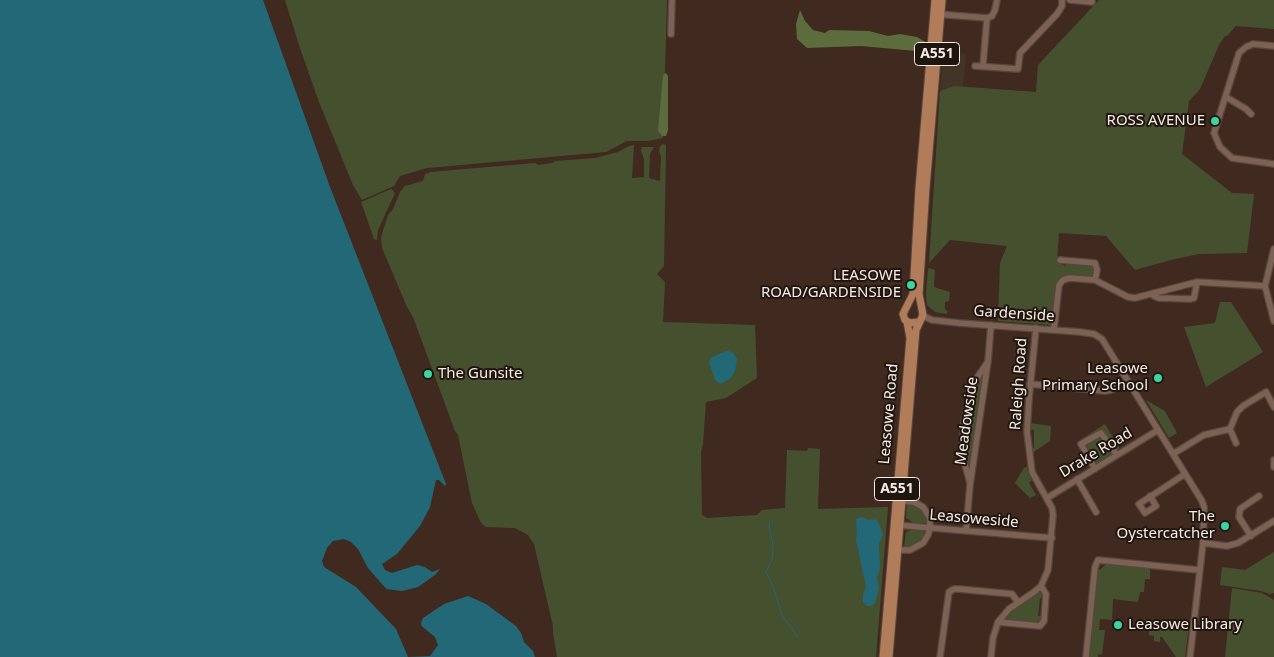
<!DOCTYPE html>
<style>
body{margin:0}
canvas{display:block;background:#402a1f}
</style>
<canvas width="1274" height="657"></canvas>
<script>
const ctx = document.querySelector('canvas').getContext('2d');
ctx.lineJoin = 'round';
function fill(path, color) { ctx.fillStyle = color; ctx.fill(path, 'evenodd'); }
const poly = rows => new Path2D(rows.map(r => 'M' + r).join(''));
function stroke(path, color, width, dash) { ctx.strokeStyle = color; ctx.lineWidth = width; ctx.lineCap = dash ? 'butt' : 'round'; ctx.setLineDash(dash || []); ctx.stroke(path); }
function write(font, color, halo, rows, align = 'center') {
  ctx.font = font + ' "Noto Sans",sans-serif'; ctx.lineWidth = 4; ctx.setLineDash([]); ctx.textBaseline = 'middle'; ctx.strokeStyle = halo; ctx.fillStyle = color; for (const [text, x, y, turn = 0] of rows) {
    ctx.save(); ctx.translate(x, y); ctx.rotate((+turn || 0) * Math.PI / 180); ctx.textAlign = isNaN(turn) ? turn : align; if (halo) ctx.strokeText(text, 0, 0); ctx.fillText(text, 0, 0); ctx.restore();
  }
}
fill(poly([
 [943,52,966,54,963,86,954,86,940,91]
]), '#423527');
fill(poly([
 [285,0,667,0,663,138,648,141,627,141,606,152,427,168,400,176,394,186,362,200,353,185,319,102,299,45],
 [1099,0,1274,0,1274,29,1236,26,1227,36,1225,36,1219,45,1200,89,1189,101,1182,154,1232,193,1254,194,1247,253,1199,254,1171,260,1135,270,1106,236,1059,233,1057,262,1065,266,1068,263,1092,264,1095,270,1094,278,1059,280,1055,288,1052,325,998,321,1000,263,1007,246,950,240,929,263,940,91,954,86,1036,92,1038,65],
 [663,144,666,145,664,266,657,274,665,282,663,322,755,325,757,378,726,398,706,402,703,444,701,452,702,515,707,518,757,515,762,510,785,508,787,450,807,451,808,448,820,449,818,509,888,507,876,657,557,657,553,633,553,626,534,544,528,535,515,528,486,527,481,523,472,503,458,435,455,431,413,317,407,307,382,248,381,237,388,215,393,209,400,192,405,186,423,181,425,174,431,172,535,163,538,165,552,163,555,161,595,158,618,152,629,146,634,145,632,178,644,177,644,159,641,151,642,147,654,147,650,154,649,178,660,181,661,157,659,150,660,146],
 [391,189,395,193,378,230,377,240,374,239,361,202],
 [928,268,935,270,934,287,950,292,949,301,945,302,945,309,948,312,946,314,935,312,927,305,926,294],
 [1220,302,1231,302,1263,352,1206,387,1184,327,1215,323],
 [980,377,983,377,969,472,967,471,964,446,965,422,971,399],
 [1146,400,1165,411,1177,433,1169,438],
 [1029,423,1051,426,1050,441,1032,453,1032,448,1034,448,1034,430,1030,430],
 [1105,424,1120,449,1095,465,1084,448,1088,445,1085,440,1081,442,1080,440],
 [1027,467,1028,472,1032,480,1029,483,1036,495,1030,498,1015,483,1024,468],
 [907,503,915,504,922,509,926,515,926,523,914,523,906,518],
 [914,529,924,530,926,534,924,539,912,547,904,547,906,532],
 [1274,552,1274,593,1270,594,1261,591,1220,585,1222,567,1245,570],
 [1108,563,1150,568,1150,579,1145,579,1144,592,1140,592,1138,602,1113,599,1112,620,1100,619,1099,630,1105,630,1102,655,1098,654,1098,657,1089,657,1098,571],
 [1232,588,1262,593,1274,600,1274,657,1225,657],
 [1040,591,1042,592,1044,598,1040,598,1038,616,1042,616,1041,620,1034,624,1005,621,1003,618,1006,615],
 [1144,619,1189,624,1185,657,1176,657,1162,637,1160,637,1160,642,1154,641,1154,636,1149,635,1149,628,1146,628]
]), '#45502f');
fill(poly([
 [800,10,805,21,813,30,825,33,829,30,869,31,888,36,900,34,917,37,927,43,927,52,861,46,807,48,797,39,796,24],
 [666,73,668,76,668,130,666,136,662,136,658,131,663,75]
]), '#5d6c3d');
fill(poly([
 [0,0,263,0,330,187,446,484,445,486,439,480,436,480,430,507,420,526,397,554,382,564,385,570,392,573,417,565,425,567,432,572,440,569,435,575,418,587,402,591,386,589,346,547,336,551,335,561,409,639,421,645,426,636,422,629,421,623,423,618,444,604,468,596,486,604,516,626,521,633,524,642,533,651,535,657,0,657],
 [729,350,734,354,737,359,735,371,731,378,720,384,715,380,709,362,712,357],
 [862,517,869,520,877,519,883,534,879,544,880,568,877,578,879,589,875,603,871,606,867,606,863,602,863,594,866,587,856,540,857,533,856,519]
]), '#226877');
fill(poly([
 [344,539,351,542,358,549,368,568,389,592,384,591,349,551,343,550,338,553,337,560,342,566,357,571,404,624,415,641,420,643,423,640,424,633,419,630,419,624,435,637,438,645,430,656,408,657,396,629,356,587,324,567,322,561,327,548,333,541]
]), '#402a1f');
stroke(poly([
 [770,521,769,525,773,546,772,559,766,572,773,586,782,615,796,634,797,638]
]), '#226877', 1);
const minor = poly([
 [1070,0,1092,2],
 [936,14,987,18,992,16,995,10,997,0],
 [671,34,672,0],
 [1274,46,1253,44,1246,47,1239,53,1214,133,1220,147,1232,158,1274,164],
 [975,66,1018,69,1020,53,1057,14,1062,6,1062,0],
 [983,66,987,18],
 [1226,97,1246,109,1251,114],
 [1274,249,1265,286,1274,321],
 [1060,260,1095,263,1097,270,1095,280],
 [1153,293,1154,296,1159,298,1190,299,1194,298,1197,282],
 [923,316,932,320,959,323,1080,332,1094,334,1102,339,1202,501,1204,507,1203,543,1190,657],
 [1054,329,1059,285,1063,280,1070,278,1095,280,1128,297,1135,298,1197,282,1265,286],
 [1030,384,1105,391,1111,390,1128,381],
 [1236,443,1230,429,1237,412,1243,406,1266,392,1274,407],
 [1173,454,1204,435,1230,429],
 [1274,460,1274,467],
 [1095,469,1081,444,1101,433,1117,455],
 [1077,479,1096,512],
 [970,483,962,453,964,423,968,403,977,378,987,363],
 [1150,496,1156,506,1145,513,1139,504,1185,474],
 [1047,498,1158,430],
 [897,525,1052,538],
 [966,531,970,485,988,361,991,325],
 [1251,536,1239,517,1240,509,1259,496],
 [1203,543,1227,546,1238,543,1274,521],
 [898,550,910,550,923,543,928,535,930,528,930,518,923,507,914,502,903,501],
 [998,622,1040,626,1044,621,1046,594,1041,586],
 [940,657,949,592,954,589,959,589,1012,594,1018,602],
 [991,657,993,638,998,622,1009,609,1034,592,1041,586,1048,570,1053,515,1052,508,1032,472,1027,432,1029,399,1036,328],
 [1086,657,1095,567,1098,560,1199,570]
]);
const major = poly([
 [919,322,910,323,905,320,903,314,913,294,919,188,935,0],
 [883,657,910,338,907,322],
 [889,657,916,330,923,315,919,294,926,188,942,0]
]);
stroke(minor, '#59463c', 8);
stroke(major, '#59463c', 9);
stroke(minor, '#7b6255', 5.5);
stroke(major, '#b07c5a', 7);
for (const [x, y, r, color] of [
 [1215,121,5,"#3dd4a3"],
 [911,285,5,"#3dd4a3"],
 [428,374,5,"#3dd4a3"],
 [1158,378,5,"#3dd4a3"],
 [1225,526,5,"#3dd4a3"],
 [1118,625,5,"#3dd4a3"]
]) { const dot = new Path2D(); dot.arc(x, y, r, 0, 2 * Math.PI); ctx.fillStyle = color; ctx.fill(dot); stroke(dot, '#1f1610', 2); }
for (const [x, y, w] of [
 [937,54,45],
 [897,489,45]
]) { const box = new Path2D(); box.roundRect(x - w / 2, y - 11.5, w, 23, 4); ctx.fillStyle = '#1f1610'; ctx.fill(box); stroke(box, '#f9ebe3', 1); }
write('bold 14px', '#f9ebe3', null, [
 ["A551",937,54],
 ["A551",897,489]
]);
write('15px', '#f9ebe3', '#1f1610', [
 ["ROSS AVENUE",1205,121],
 ["LEASOWE",901,276],
 ["ROAD/GARDENSIDE",901,293],
 ["Leasowe",1148,369],
 ["Primary School",1148,386],
 ["The Gunsite",438,374,"left"],
 ["The",1215,517],
 ["Oystercatcher",1215,534],
 ["Leasowe Library",1128,625,"left"]
], 'right');
write('15px', '#f9ebe3', '#1f1610', [
 ["Gardenside",1014,314,4],
 ["Raleigh Road",1019,384,-86],
 ["Leasowe Road",889,414,-85],
 ["Meadowside",967,421,-82],
 ["Drake Road",1096,453,-31],
 ["Leasoweside",974,519,5]
]);
</script>
